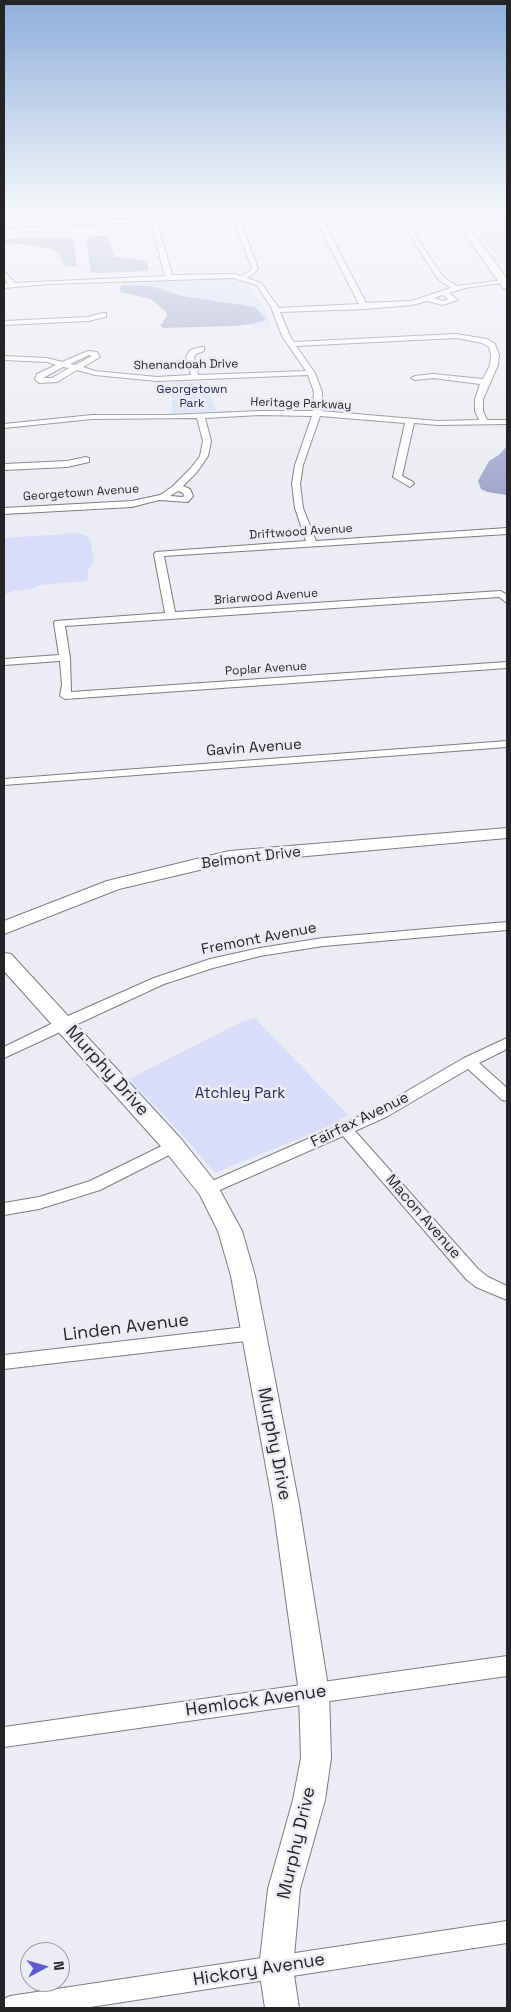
<!DOCTYPE html>
<style>
body{margin:0}
#map{position:relative;width:511px;height:2012px;overflow:hidden;background:#ecedf4;font-family:"Space Grotesk",sans-serif}
canvas{display:block}
.frame{position:absolute;inset:0;border:5px solid #242427;pointer-events:none}
.north{position:absolute;left:20px;top:1942px;width:50px;height:50px;box-sizing:border-box;background:#ecedf4;border:1px solid #9c9da2;border-radius:50%;rotate:84deg;font-size:14px;font-weight:700;line-height:20px;text-align:center;color:#242427}
.north::after{content:'';display:block;margin:auto;width:18px;height:22px;background:#5f59d2;clip-path:polygon(50% 0,100% 100%,50% 72%,0 100%)}
</style>
<div id="map">
<canvas width="511" height="2012"></canvas>
<div class="frame"></div>
<div class="north">N</div>
</div>
<script>
const ctx = document.querySelector('canvas').getContext('2d');
ctx.lineJoin = 'round';
function fill(path, color) { ctx.fillStyle = color; ctx.fill(path, 'evenodd'); }
const poly = rows => new Path2D(rows.map(r => 'M' + r).join(''));
function stroke(path, color, width, dash) { ctx.strokeStyle = color; ctx.lineWidth = width; ctx.lineCap = dash ? 'butt' : 'round'; ctx.setLineDash(dash || []); ctx.stroke(path); }
function write(font, color, halo, rows, align = 'center') {
  ctx.font = font + ' "Space Grotesk",sans-serif'; ctx.lineWidth = 5; ctx.setLineDash([]); ctx.textBaseline = 'middle'; ctx.strokeStyle = halo; ctx.fillStyle = color; for (const [text, x, y, turn = 0] of rows) {
    ctx.save(); ctx.translate(x, y); ctx.rotate((+turn || 0) * Math.PI / 180); ctx.textAlign = isNaN(turn) ? turn : align; if (halo) ctx.strokeText(text, 0, 0); ctx.fillText(text, 0, 0); ctx.restore();
  }
}
fill(poly([
 [463,209,507,209,507,271],
 [213,278,233,279,250,286,263,304,272,327,253,328,253,324,261,322,255,307,183,296,157,288,137,285,123,285,123,282],
 [207,381,216,411,172,413,172,382],
 [79,533,87,536,90,540,94,561,88,570,88,579,86,581,40,585,31,589,14,591,4,594,4,538],
 [255,1018,348,1115,332,1125,215,1173,187,1140,129,1079,241,1022]
]), '#daddfa');
fill(poly([
 [92,236,108,236,114,257,144,260,148,262,148,271,98,273,91,272,86,239],
 [73,237,77,267,64,266,59,254,52,249,23,244,4,245,4,239],
 [123,285,150,286,183,296,255,307,264,317,265,320,253,324,235,326,163,328,160,326,167,316,166,312,151,299,120,292,119,288],
 [507,446,507,495,487,492,481,489,478,481,489,461,499,455]
]), '#a4a7cd');
const street = poly([
 [390,209,402,215,443,277,457,286,504,280,507,282,465,288,449,293,458,300,443,305,427,301,412,305,364,309,280,312,290,336,294,342,456,334,487,339,495,344,499,355,498,365,483,399,483,411,487,420,507,420,507,424,438,425,414,423,402,476,413,482,414,484,410,487,393,477,405,423,320,416,303,465,300,484,303,508,316,541,507,528,507,534,164,556,175,612,501,591,507,595,507,603,499,597,65,626,70,658,71,692,507,662,507,668,65,699,60,696,62,685,60,661,4,665,4,659,59,655,54,623,55,621,165,613,154,554,156,552,306,541,295,508,292,484,295,465,312,416,260,415,205,418,211,441,208,456,197,472,183,486,190,489,193,496,188,502,159,500,132,507,4,514,4,508,132,501,160,495,172,487,191,468,200,456,203,441,197,418,92,419,4,428,4,424,92,415,168,415,260,411,313,411,314,392,308,375,157,381,95,375,77,370,57,382,39,383,35,379,37,374,56,365,47,362,4,360,4,356,47,358,62,362,88,351,97,352,100,357,83,367,95,371,157,377,191,375,186,357,190,350,201,347,204,347,204,351,196,354,194,357,198,375,306,371,282,336,271,307,257,285,233,278,49,284,4,288,4,284,8,284,4,277,4,271,15,283,165,276,151,222,4,227,4,223,232,215,235,213,238,215,312,212,315,210,318,212,390,209],
 [389,213,398,217,438,279,451,288,411,301,366,303,320,215,389,213],
 [314,216,359,304,279,308,261,283,247,278,255,273,258,268,239,218,314,216],
 [233,219,252,268,250,271,241,276,234,274,172,275,157,221,233,219],
 [443,295,448,299,443,301,434,298,443,295],
 [456,338,482,343,489,347,491,355,490,365,483,379,433,374,415,376,411,378,415,380,433,378,480,384,475,399,475,411,479,420,438,421,321,411,322,392,315,373,296,346,456,338],
 [89,355,92,356,75,365,70,364,89,355],
 [63,367,69,368,52,378,43,378,63,367],
 [178,491,183,493,184,496,183,497,170,496,178,491],
 [103,313,106,313,106,317,88,321,4,325,4,321,88,317,103,313],
 [86,457,89,458,89,462,67,467,4,470,4,464,67,461,86,457],
 [507,741,507,747,4,785,4,779,507,741],
 [507,922,507,930,323,946,260,956,213,968,164,984,4,1058,4,1047,59,1020,154,978,210,959,260,948,323,938,507,922],
 [507,1038,507,1049,479,1063,507,1088,507,1101,502,1100,468,1069,388,1116,355,1131,478,1269,488,1277,507,1286,507,1300,476,1287,466,1279,343,1136,213,1193,208,1195,203,1193,200,1189,203,1185,378,1108,464,1058,507,1038],
 [174,1140,179,1142,182,1146,179,1150,100,1190,39,1209,4,1215,4,1203,39,1197,90,1181,174,1140],
 [254,1326,260,1328,262,1333,260,1338,254,1340,4,1369,4,1355,254,1326],
 [507,1656,507,1676,4,1747,4,1727,507,1656],
 [507,1921,507,1943,84,2008,4,2008,4,1999,10,1996,507,1921]
]);
const secondary = poly([
 [447,209,456,209,507,279,507,289,503,288,447,209],
 [507,828,507,838,229,863,119,889,4,934,4,921,107,881,229,851,507,828],
 [4,953,11,954,182,1140,216,1183,242,1231,255,1276,299,1505,329,1693,331,1758,325,1800,300,1889,293,1968,299,2008,265,2008,259,1968,268,1889,293,1800,301,1758,299,1693,273,1505,231,1276,218,1231,200,1195,166,1152,4,971,4,953]
]);
stroke(street, '#7b7c82', 2);
stroke(secondary, '#7b7c82', 2);
fill(street, '#fff');
fill(secondary, '#fff');
const sky = ctx.createLinearGradient(0, 0, 0, 491);
sky.addColorStop(0, '#8dafdd');
sky.addColorStop(0.43, '#f6f7fa');
sky.addColorStop(1, '#f6f7fa00');
ctx.fillStyle = sky;
ctx.fillRect(0, 0, 511, 491);
write('12px', '#242427', '#ecedf4', [
 ["Shenandoah Drive",186,365,-1],
 ["Heritage Parkway",301,404,2],
 ["Georgetown Avenue",81,493,-4],
 ["Driftwood Avenue",301,532,-4],
 ["Briarwood Avenue",266,597,-4],
 ["Poplar Avenue",266,669,-4]
]);
write('12px', '#282757', '#ecedf4', [
 ["Georgetown",192,390],
 ["Park",192,404]
]);
write('15px', '#242427', '#ecedf4', [
 ["Gavin Avenue",254,748,-4],
 ["Belmont Drive",251,858,-7],
 ["Fremont Avenue",259,939,-11],
 ["Fairfax Avenue",360,1120,-26],
 ["Macon Avenue",423,1217,49]
]);
write('15px', '#282757', '#ecedf4', [
 ["Atchley Park",240,1094]
]);
write('18px', '#242427', '#ecedf4', [
 ["Murphy Drive",107,1071,48],
 ["Linden Avenue",126,1328,-7],
 ["Murphy Drive",274,1444,79],
 ["Hemlock Avenue",256,1701,-8],
 ["Murphy Drive",297,1843,-77],
 ["Hickory Avenue",259,1970,-9]
]);
</script>
